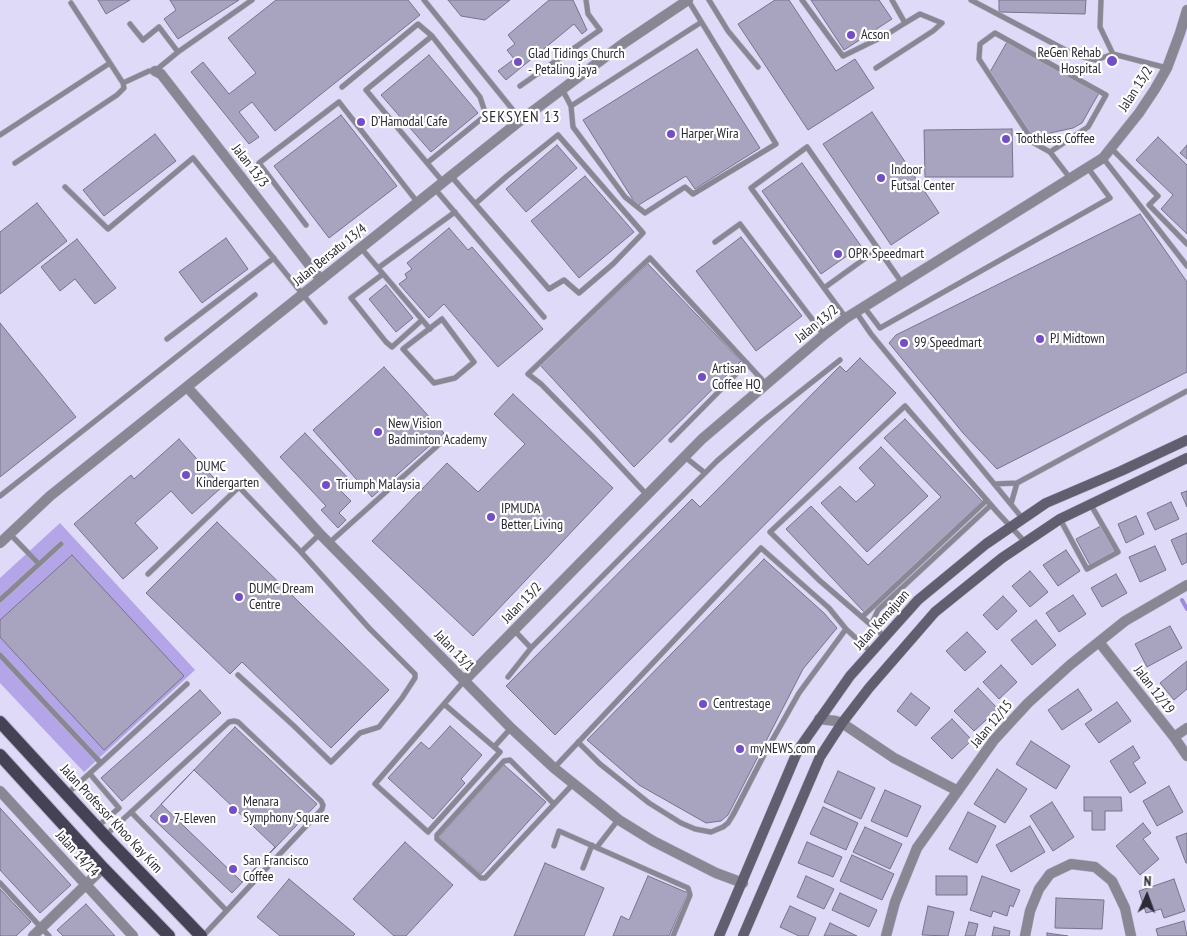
<!DOCTYPE html>
<meta charset="utf-8">
<style>
body{margin:0}
#map{position:relative;width:1187px;height:936px;overflow:hidden;background:#dfdaf7;font-family:"PT Sans Narrow",sans-serif}
canvas{display:block}
.north{position:absolute;left:1122px;top:871px;width:50px;height:50px;-webkit-text-stroke:4px #fff;paint-order:stroke;rotate:2deg;font-size:14px;font-weight:700;line-height:20px;text-align:center;color:#2c2a35}
.north::after{content:'';display:block;margin:auto;width:18px;height:22px;background:#2c2a35;clip-path:polygon(50% 0,100% 100%,50% 72%,0 100%)}
</style>
<div id="map">
<canvas width="1187" height="936"></canvas>
<div class="north">N</div>
</div>
<script>
const ctx = document.querySelector('canvas').getContext('2d');
ctx.lineJoin = 'round';
function fill(path, color) { ctx.fillStyle = color; ctx.fill(path, 'evenodd'); }
const poly = rows => new Path2D(rows.map(r => 'M' + r).join(''));
function stroke(path, color, width, dash) { ctx.strokeStyle = color; ctx.lineWidth = width; ctx.lineCap = dash ? 'butt' : 'round'; ctx.setLineDash(dash || []); ctx.stroke(path); }
function write(font, color, halo, rows, align = 'center') {
  ctx.font = font + ' "PT Sans Narrow",sans-serif'; ctx.lineWidth = 4.5; ctx.setLineDash([]); ctx.textBaseline = 'middle'; ctx.strokeStyle = halo; ctx.fillStyle = color; for (const [text, x, y, turn = 0] of rows) {
    ctx.save(); ctx.translate(x, y); ctx.rotate((+turn || 0) * Math.PI / 180); ctx.textAlign = isNaN(turn) ? turn : align; if (halo) ctx.strokeText(text, 0, 0); ctx.fillText(text, 0, 0); ctx.restore();
  }
}
fill(poly([
 [60,523,195,670,84,772,0,683,0,578]
]), '#b3a5e7');
stroke(poly([
 [1182,600,1187,609]
]), '#9e8bdd', 4);
const building = poly([
 [98,0,130,0,106,14,98,0],
 [170,0,239,0,178,39,164,19,176,10,170,0],
 [276,0,408,0,420,15,275,131,252,102,239,112,259,137,249,144,191,72,203,62,229,94,256,73,228,38,276,0],
 [448,0,510,0,485,20,461,16,448,0],
 [549,0,573,0,587,30,582,34,574,24,506,80,498,71,514,59,507,50,515,44,508,35,549,0],
 [775,0,789,0,836,71,855,59,874,88,808,130,738,24,775,0],
 [811,0,879,0,892,19,844,50,811,0],
 [999,0,1086,0,1085,14,999,12,999,0],
 [1007,42,1099,93,1082,123,1073,128,1050,133,1044,142,1029,132,990,72,1007,42],
 [697,49,760,148,695,189,686,176,637,206,583,120,697,49],
 [429,55,478,113,431,152,381,95,429,55],
 [872,112,939,213,891,245,823,144,872,112],
 [341,115,397,186,329,238,274,166,341,115],
 [1012,129,1013,177,925,177,924,130,1012,129],
 [155,134,176,161,104,216,83,190,155,134],
 [1158,137,1187,165,1187,234,1161,209,1173,195,1136,160,1158,137],
 [557,145,577,168,526,212,506,189,557,145],
 [1187,145,1187,159,1180,153,1187,145],
 [802,163,861,246,821,274,762,191,802,163],
 [585,176,634,232,579,278,531,221,585,176],
 [37,203,67,241,0,294,0,232,37,203],
 [1140,214,1187,282,1187,372,997,469,963,433,889,343,896,335,1140,214],
 [449,228,468,250,472,247,543,329,498,367,444,304,429,318,399,284,407,278,405,274,412,269,407,263,449,228],
 [741,237,802,316,756,351,696,271,741,237],
 [226,238,248,269,202,303,179,272,226,238],
 [77,239,116,288,95,304,75,279,60,291,41,267,77,239],
 [648,264,741,361,634,467,540,365,648,264],
 [386,285,413,318,396,332,369,299,386,285],
 [0,323,76,417,0,477,0,323],
 [860,358,896,393,555,735,506,686,692,499,700,507,840,366,846,372,860,358],
 [384,367,444,433,372,497,313,430,384,367],
 [513,394,613,488,473,636,372,541,447,463,478,492,525,444,494,414,513,394],
 [905,419,982,501,864,612,786,529,811,506,868,565,941,497,884,438,905,419],
 [305,433,350,480,340,490,351,501,339,513,346,520,338,528,321,510,326,506,280,457,305,433],
 [179,439,222,487,192,514,171,491,135,523,158,548,123,579,74,524,131,475,134,479,179,439],
 [881,447,928,496,867,552,821,503,840,486,856,502,875,485,859,468,881,447],
 [1187,491,1187,507,1181,493,1187,491],
 [1171,502,1179,519,1155,530,1147,513,1171,502],
 [1136,516,1144,534,1126,543,1118,524,1136,516],
 [217,522,389,690,331,748,242,662,230,674,146,593,217,522],
 [1101,526,1115,552,1090,565,1076,539,1101,526],
 [1187,533,1187,562,1182,565,1171,540,1187,533],
 [1155,546,1166,570,1140,582,1129,557,1155,546],
 [1066,550,1080,571,1058,586,1043,565,1066,550],
 [72,555,184,676,104,750,0,637,0,620,72,555],
 [764,559,824,613,837,628,803,669,728,815,721,821,706,823,639,785,587,740,764,559],
 [1030,571,1048,592,1030,607,1012,586,1030,571],
 [1116,574,1127,593,1102,607,1091,588,1116,574],
 [1073,595,1086,614,1059,632,1046,613,1073,595],
 [1003,596,1017,611,997,630,983,615,1003,596],
 [1036,620,1056,645,1032,665,1011,640,1036,620],
 [1170,626,1182,648,1147,667,1135,644,1170,626],
 [967,632,986,652,965,671,946,651,967,632],
 [1187,661,1187,689,1174,700,1160,683,1187,661],
 [1001,665,1017,682,999,699,983,682,1001,665],
 [978,688,998,709,974,731,954,711,978,688],
 [1078,689,1092,710,1062,730,1048,710,1078,689],
 [200,690,221,713,122,801,101,778,200,690],
 [911,693,930,708,916,726,897,711,911,693],
 [1117,702,1131,721,1099,743,1085,724,1117,702],
 [952,719,972,740,952,759,931,738,952,719],
 [450,726,482,755,461,779,465,783,433,819,388,778,421,742,429,749,450,726],
 [235,727,317,804,232,893,150,816,235,727],
 [1031,741,1070,766,1056,789,1016,764,1031,741],
 [1133,746,1140,758,1133,763,1146,783,1130,793,1110,761,1133,746],
 [504,765,546,802,481,874,439,837,504,765],
 [997,769,1027,789,1005,823,974,804,997,769],
 [194,770,275,847,242,882,161,804,194,770],
 [838,771,875,788,861,819,824,802,838,771],
 [1169,786,1183,812,1157,826,1143,801,1169,786],
 [885,790,921,806,907,837,871,821,885,790],
 [1084,797,1121,797,1122,811,1105,811,1105,830,1092,830,1092,811,1084,811,1084,797],
 [1052,802,1074,837,1053,851,1030,816,1052,802],
 [823,807,858,823,846,850,810,834,823,807],
 [0,808,71,885,40,913,0,870,0,808],
 [968,812,996,826,977,863,949,849,968,812],
 [1143,823,1151,833,1143,839,1159,859,1140,875,1116,846,1143,823],
 [1030,826,1045,852,1011,872,996,845,1030,826],
 [865,827,902,844,890,869,853,852,865,827],
 [1187,833,1187,863,1186,863,1176,837,1187,833],
 [405,842,453,885,406,936,394,936,353,899,405,842],
 [807,842,842,857,833,877,798,863,807,842],
 [852,855,894,874,882,900,840,881,852,855],
 [545,863,604,888,584,936,514,936,545,863],
 [648,876,688,893,669,936,613,936,621,916,629,920,648,876],
 [806,876,834,889,824,909,797,897,806,876],
 [936,876,967,876,967,895,936,895,936,876],
 [982,876,1020,890,1013,907,1010,905,1007,916,993,911,991,917,970,910,982,876],
 [289,879,355,934,353,936,280,936,257,917,289,879],
 [1174,879,1185,911,1164,918,1161,909,1146,913,1139,891,1174,879],
 [0,889,31,922,16,936,0,936,0,889],
 [840,893,877,910,869,927,832,910,840,893],
 [1056,898,1104,900,1102,929,1055,928,1056,898],
 [86,904,115,936,63,936,57,930,86,904],
 [790,906,816,918,808,936,799,936,780,927,790,906],
 [928,906,954,912,948,936,922,935,928,906],
 [1184,921,1187,936,1158,936,1156,929,1184,921],
 [969,922,978,924,975,936,965,936,969,922],
 [830,923,857,936,824,936,830,923],
 [994,927,1010,931,1009,936,992,936,994,927],
 [1047,933,1068,936,1047,936,1047,933]
]);
fill(building, '#a8a3bf');
stroke(building, '#77738c', 1);
const lane = poly([
 [424,0,521,120],
 [709,0,728,31,758,67],
 [802,0,843,56,886,35,905,23,892,0],
 [971,0,1075,55,1096,60,1113,54,1100,27,1101,0],
 [130,24,143,40,159,27,178,52,252,0],
 [432,36,366,90,443,182],
 [1113,54,1167,68],
 [876,68,933,31,942,23,920,14,905,23],
 [123,83,149,71,155,71,178,52],
 [520,86,600,30,588,14,586,0],
 [342,87,418,24,432,36,480,97,486,115,427,163],
 [562,89,571,106,573,127,625,197,645,213,685,187,693,194,776,144,688,0],
 [571,106,700,23],
 [0,135,110,63],
 [1111,148,1158,196,1149,205,1187,244],
 [1050,152,1088,127,1106,95,995,33,980,44,979,59,1034,143,1050,152,1070,178],
 [1103,158,1187,266],
 [15,163,117,95,124,88,123,83,71,3],
 [451,176,549,289,564,280,579,293,613,264,643,233,558,135,507,176,476,203],
 [65,187,108,229,193,158,325,322],
 [435,189,544,317],
 [306,225,259,163,339,102,418,203],
 [715,242,740,224,824,335],
 [361,248,430,329],
 [378,268,455,212],
 [383,274,351,298,386,342,392,347,422,320],
 [824,288,878,249],
 [864,307,880,328,1110,198,1088,168],
 [856,312,871,334,1023,519],
 [846,318,751,188,807,147,902,283],
 [442,319,474,362,455,378,434,383,403,349,442,319],
 [167,339,274,258],
 [671,440,747,363],
 [685,457,705,473],
 [994,484,1017,483,1187,391],
 [647,495,592,436,541,384,528,374,620,286,650,258,766,384],
 [0,496,255,295],
 [1011,504,1017,483],
 [1060,519,1087,569,1118,552,1091,505],
 [10,534,39,564],
 [329,543,445,439],
 [148,574,239,487,301,552,320,534],
 [0,600,61,544],
 [862,617,987,500],
 [871,625,878,610,991,505],
 [846,629,871,652],
 [885,637,819,580,770,532,905,406,998,513,1025,542],
 [531,648,717,461,763,421,840,360],
 [0,655,101,763,187,684],
 [238,675,294,726,331,762,360,733,379,727,402,698,415,678,415,674,369,628,301,552],
 [508,677,531,648,514,630],
 [444,704,500,752,428,832,375,784,444,704],
 [444,704,464,681],
 [494,747,511,728],
 [554,768,761,548,829,608,846,629,799,693,765,753,733,815,728,823,723,827,711,832,695,829,681,823,649,803,600,764,578,742],
 [90,774,119,808,97,827],
 [67,794,101,763],
 [554,804,510,760,504,761,437,835,437,839,481,878,485,878,573,784],
 [131,812,226,910],
 [106,835,229,722,234,721,238,722,321,801,323,805,322,809,203,936],
 [554,846,559,831,688,888,690,895,673,936],
 [597,847,618,820],
 [583,868,592,845],
 [0,883,49,936]
]);
const street = poly([
 [155,71,161,74,321,280],
 [187,387,320,534,511,728,554,768,619,820,653,841,716,873,743,883],
 [0,543,50,496,521,120,624,43,688,0],
 [1099,642,1174,737,1187,756],
 [464,681,702,439,824,335,846,318,1103,158,1139,113,1155,89,1167,68,1180,33,1187,10],
 [819,719,836,721,842,723,894,758,958,791],
 [1174,737,1187,728],
 [0,791,133,936],
 [33,936,103,868],
 [886,936,895,902,917,848,994,740,1028,703,1070,665,1125,621,1187,585],
 [1025,936,1030,911,1039,889,1050,874,1071,864,1095,867,1112,881,1125,908,1131,936]
]);
const secondary = poly([
 [719,936,798,750,850,676,918,600,986,544,1046,503,1121,471,1187,440],
 [743,936,820,757,842,723,869,688,935,612,1002,558,1060,519,1187,458]
]);
const primary = poly([
 [0,722,105,836,201,936],
 [0,755,103,868,169,936]
]);
stroke(lane, '#bbb7d0', 6);
stroke(street, '#bbb7d0', 11);
stroke(secondary, '#bbb7d0', 11);
stroke(primary, '#bbb7d0', 14);
stroke(lane, '#898793', 5);
stroke(street, '#898793', 10);
stroke(secondary, '#615e6f', 10);
stroke(primary, '#464256', 12);
for (const [x, y, r, color] of [
 [851,35,5,"#734ec7"],
 [1112,61,6,"#734ec7"],
 [518,62,5,"#734ec7"],
 [361,122,5,"#734ec7"],
 [671,134,5,"#734ec7"],
 [1006,139,5,"#734ec7"],
 [881,178,5,"#734ec7"],
 [838,254,5,"#734ec7"],
 [1040,339,5,"#734ec7"],
 [904,343,5,"#734ec7"],
 [702,377,5,"#734ec7"],
 [378,432,5,"#734ec7"],
 [186,475,5,"#734ec7"],
 [326,485,5,"#734ec7"],
 [491,517,5,"#734ec7"],
 [239,597,5,"#734ec7"],
 [703,704,5,"#734ec7"],
 [740,749,5,"#734ec7"],
 [233,810,5,"#734ec7"],
 [164,819,5,"#734ec7"],
 [233,869,5,"#734ec7"]
]) { const dot = new Path2D(); dot.arc(x, y, r, 0, 2 * Math.PI); ctx.fillStyle = color; ctx.fill(dot); stroke(dot, '#fff', 2); }
write('14px', '#2c2a35', '#fff', [
 ["Acson",861,35],
 ["ReGen Rehab",1101,53,"right"],
 ["Hospital",1101,69,"right"],
 ["Glad Tidings Church",528,54],
 ["- Petaling jaya",528,70],
 ["D’Hamodal Cafe",371,122],
 ["Harper Wira",681,134],
 ["Toothless Coffee",1016,139],
 ["Indoor",891,170],
 ["Futsal Center",891,186],
 ["OPR Speedmart",848,254],
 ["PJ Midtown",1050,339],
 ["99 Speedmart",914,343],
 ["Artisan",712,369],
 ["Coffee HQ",712,385],
 ["New Vision",388,424],
 ["Badminton Academy",388,440],
 ["DUMC",196,467],
 ["Kindergarten",196,483],
 ["Triumph Malaysia",336,485],
 ["IPMUDA",501,509],
 ["Better Living",501,525],
 ["DUMC Dream",249,589],
 ["Centre",249,605],
 ["Centrestage",713,704],
 ["myNEWS.com",750,749],
 ["Menara",243,802],
 ["Symphony Square",243,818],
 ["7-Eleven",174,819],
 ["San Francisco",243,861],
 ["Coffee",243,877]
], 'left');
write('14px', '#2c2a35', '#fff', [
 ["Jalan 13/2",1136,89,-57],
 ["Jalan 13/3",250,166,52],
 ["Jalan Bersatu 13/4",330,255,-39],
 ["Jalan 13/2",817,324,-39],
 ["Jalan 13/2",522,603,-46],
 ["Jalan Kemajuan",882,620,-48],
 ["Jalan 13/1",454,651,46],
 ["Jalan 12/19",1154,690,52],
 ["Jalan 12/15",992,724,-50],
 ["Jalan Professor Khoo Kay Kim",111,819,47],
 ["Jalan 14/14",77,854,48]
]);
ctx.letterSpacing = '1px';
write('16px', '#2c2a35', '#fff', [
 ["SEKSYEN 13",521,117]
]);
ctx.letterSpacing = '0px';
</script>
